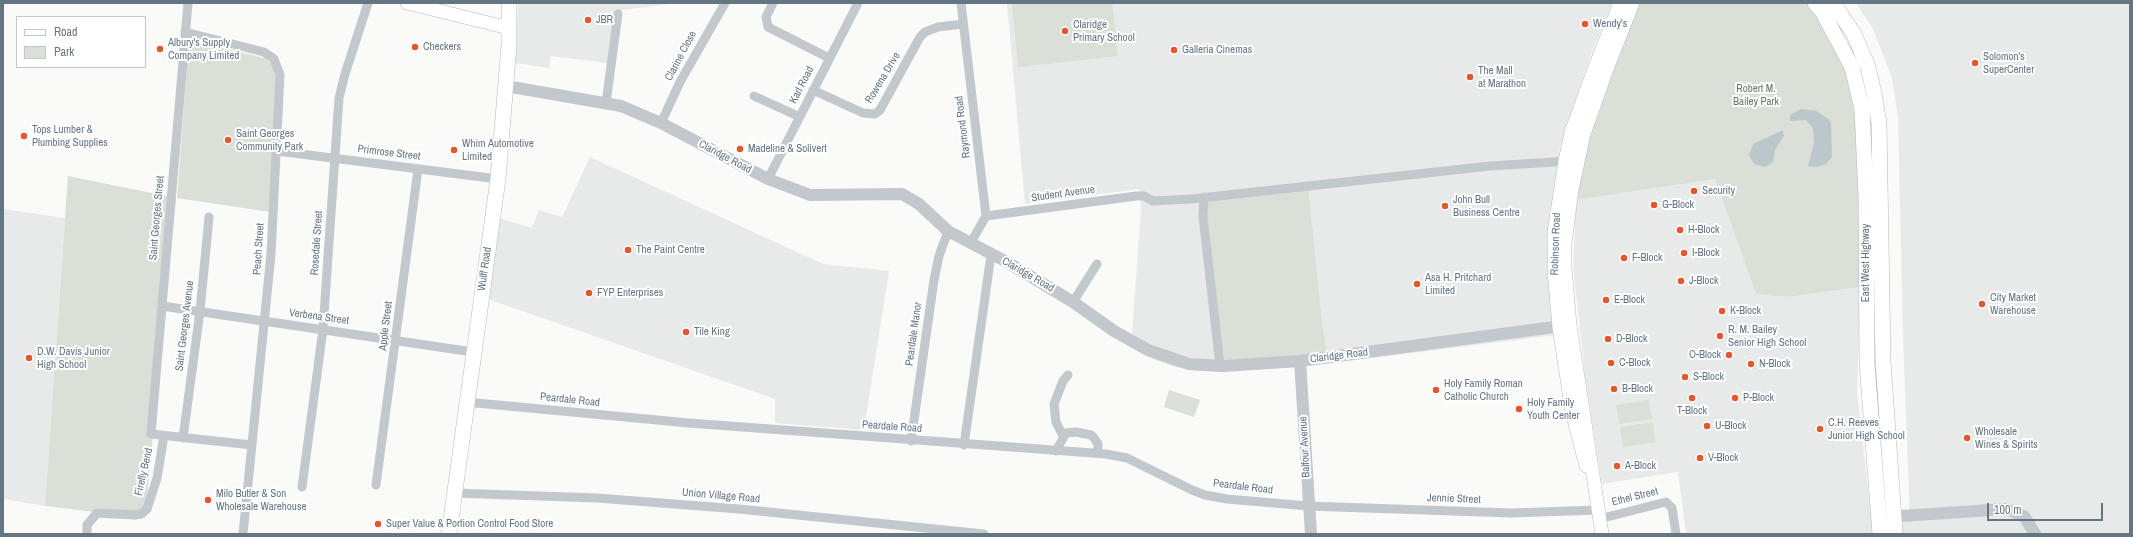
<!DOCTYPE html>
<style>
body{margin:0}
#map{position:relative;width:2133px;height:537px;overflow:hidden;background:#fafaf8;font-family:"Archivo Narrow",sans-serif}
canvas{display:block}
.frame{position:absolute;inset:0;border:4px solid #657683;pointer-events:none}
.legend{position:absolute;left:16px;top:16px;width:130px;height:52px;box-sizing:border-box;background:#fff;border:1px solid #c1c8cd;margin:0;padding:5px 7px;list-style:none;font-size:12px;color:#657683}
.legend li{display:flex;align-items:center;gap:8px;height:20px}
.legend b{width:20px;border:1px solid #c1c8cd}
.scale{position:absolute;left:1987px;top:503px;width:116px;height:18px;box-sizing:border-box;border:2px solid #657683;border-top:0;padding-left:5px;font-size:12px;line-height:14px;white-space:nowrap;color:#657683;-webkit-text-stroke:3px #fff;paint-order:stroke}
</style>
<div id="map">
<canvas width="2133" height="537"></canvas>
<div class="frame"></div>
<ul class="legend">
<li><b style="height:5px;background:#fff"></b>Road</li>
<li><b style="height:11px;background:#dadfd7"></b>Park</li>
</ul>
<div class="scale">100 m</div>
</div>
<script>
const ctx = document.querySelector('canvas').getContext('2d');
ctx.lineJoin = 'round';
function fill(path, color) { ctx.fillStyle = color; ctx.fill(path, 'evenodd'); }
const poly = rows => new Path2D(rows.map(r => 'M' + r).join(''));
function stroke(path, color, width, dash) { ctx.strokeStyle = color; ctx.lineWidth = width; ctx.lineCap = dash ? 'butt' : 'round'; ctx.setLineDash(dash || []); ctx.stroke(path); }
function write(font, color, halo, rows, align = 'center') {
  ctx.font = font + ' "Archivo Narrow",sans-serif'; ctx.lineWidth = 4; ctx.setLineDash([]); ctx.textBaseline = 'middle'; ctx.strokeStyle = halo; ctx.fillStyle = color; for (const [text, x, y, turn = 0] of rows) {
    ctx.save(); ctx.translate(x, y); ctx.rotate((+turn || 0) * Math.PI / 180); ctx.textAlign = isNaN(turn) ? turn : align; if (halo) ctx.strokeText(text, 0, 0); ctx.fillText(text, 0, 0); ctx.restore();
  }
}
fill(poly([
 [518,3,677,3,622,10,614,64,551,56,549,68,515,63],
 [1007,3,1612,3,1589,60,1560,147,1548,235,1556,335,1308,366,1219,372,1196,371,1175,367,1157,361,1131,348,1141,209,1139,189,1025,204],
 [1856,3,2130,3,2130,534,1902,534,1900,521,1910,520,1903,338,1898,118,1892,78,1873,29],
 [590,157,823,264,889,271,864,430,775,423,775,399,488,299,499,218,532,228,539,210,562,217],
 [1715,179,1756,294,1787,297,1861,287,1857,391,1873,534,1686,534,1678,472,1602,484,1585,375,1573,267,1576,200],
 [3,209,65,218,45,506,3,499]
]), '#e8e9e9');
fill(poly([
 [1012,3,1112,3,1118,56,1018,67],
 [1640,3,1811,3,1840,48,1852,96,1857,137,1861,287,1787,297,1756,294,1715,179,1576,200,1585,145,1608,80],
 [189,39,264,58,273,65,276,72,270,212,177,198],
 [68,176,176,198,145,518,45,506],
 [1308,186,1322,325,1328,357,1223,363,1206,202],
 [1169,390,1200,400,1194,417,1164,407],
 [1649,400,1652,419,1619,424,1616,405],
 [1653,422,1655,442,1623,447,1620,427]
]), '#dadfd7');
fill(poly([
 [1801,109,1816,111,1828,119,1831,123,1832,157,1826,164,1817,167,1808,166,1814,143,1813,128,1806,120,1790,121,1790,115],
 [1781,131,1783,131,1784,136,1775,150,1773,162,1765,167,1754,164,1749,155,1753,144]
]), '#bbc7cb');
const secondary = poly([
 [407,3,509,28],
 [1586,466,1572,412,1559,327,1554,271,1554,232,1565,161,1571,133,1593,72,1620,3],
 [1602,534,1570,325,1565,268,1565,243,1572,190,1584,134,1604,77,1633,3]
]);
const primary = poly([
 [449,534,498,179,509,45,509,3]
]);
const trunk = poly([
 [1815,3,1822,11,1852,67,1862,109,1866,196,1867,364,1880,534],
 [1833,3,1854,34,1868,67,1874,93,1879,123,1883,361,1895,534]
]);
stroke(secondary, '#b3babf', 14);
stroke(primary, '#b5babe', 16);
stroke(trunk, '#b4b9bd', 16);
stroke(poly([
 [188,3,151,434,252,445],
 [773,3,766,17,768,27,829,58],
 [961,3,986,216,970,244],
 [185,32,264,52,274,59,280,75,271,254,243,534],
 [813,90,863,113,875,114,880,110,920,37,925,32,938,27,963,24],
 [754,96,800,117],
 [606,103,618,14],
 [661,123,680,82,725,3],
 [277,151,498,179],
 [768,179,858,3],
 [1204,197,1203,216,1220,366],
 [986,216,1136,196,1144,196,1153,201,1191,199,1490,166,1570,161],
 [1073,302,1097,264],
 [162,306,473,352],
 [466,402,689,423,1106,454,1127,458,1192,490,1205,495,1227,499,1308,506,1511,513,1598,510],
 [1063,436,1056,422,1054,404,1063,381,1068,375],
 [183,438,200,311,209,217],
 [911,441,934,280,939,256,948,231],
 [964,445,991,255],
 [1056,451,1066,433,1076,432,1091,435,1094,438,1098,444,1098,453],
 [376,485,418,169],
 [302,487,323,329,339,98,345,74,368,3],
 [454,493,597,498,739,509,984,534],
 [1599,519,1666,502,1672,508,1676,534],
 [87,534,87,525,97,513,135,515,141,514,147,509,157,478,164,436]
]), '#c3c8cc', 9);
stroke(poly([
 [506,86,621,106,661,123,768,179,810,195,902,194,919,204,948,231,1007,262,1073,302,1114,331,1148,350,1189,364,1223,366,1300,361,1569,325],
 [1300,361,1311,534],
 [1886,517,2006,509,2024,516,2035,534]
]), '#c3c8cc', 12);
stroke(secondary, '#fff', 13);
stroke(primary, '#fff', 15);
stroke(trunk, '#fff', 15);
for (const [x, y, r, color] of [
 [588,20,4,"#e4572e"],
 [1585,24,4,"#e4572e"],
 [1065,31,4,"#e4572e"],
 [415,47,4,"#e4572e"],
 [160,49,4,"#e4572e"],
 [1174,50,4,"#e4572e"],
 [1975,63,4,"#e4572e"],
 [1470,77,4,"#e4572e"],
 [24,136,4,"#e4572e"],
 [228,140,4,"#e4572e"],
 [740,149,4,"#e4572e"],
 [454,150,4,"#e4572e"],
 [1694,191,4,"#e4572e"],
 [1654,205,4,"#e4572e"],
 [1445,206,4,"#e4572e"],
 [1680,230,4,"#e4572e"],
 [628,250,4,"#e4572e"],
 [1684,253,4,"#e4572e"],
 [1624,258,4,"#e4572e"],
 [1681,281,4,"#e4572e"],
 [1417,284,4,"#e4572e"],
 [589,293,4,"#e4572e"],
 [1606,300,4,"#e4572e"],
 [1982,304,4,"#e4572e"],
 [1722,311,4,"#e4572e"],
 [686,332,4,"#e4572e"],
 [1720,336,4,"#e4572e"],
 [1608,339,4,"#e4572e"],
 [1729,355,4,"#e4572e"],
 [29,358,4,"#e4572e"],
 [1611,363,4,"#e4572e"],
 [1751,364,4,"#e4572e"],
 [1685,377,4,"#e4572e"],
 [1614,389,4,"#e4572e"],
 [1436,390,4,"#e4572e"],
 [1692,398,4,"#e4572e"],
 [1735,398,4,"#e4572e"],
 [1519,409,4,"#e4572e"],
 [1707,426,4,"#e4572e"],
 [1820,429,4,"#e4572e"],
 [1967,438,4,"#e4572e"],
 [1700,458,4,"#e4572e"],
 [1617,466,4,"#e4572e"],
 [208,500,4,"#e4572e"],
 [378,524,4,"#e4572e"]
]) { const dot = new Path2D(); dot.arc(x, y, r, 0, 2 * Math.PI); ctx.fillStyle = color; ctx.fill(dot); stroke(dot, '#fff', 1.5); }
write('11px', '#657683', '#fff', [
 ["JBR",596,20],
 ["Wendy's",1593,24],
 ["Claridge",1073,25],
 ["Primary School",1073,38],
 ["Albury's Supply",168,43],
 ["Company Limited",168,56],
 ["Checkers",423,47],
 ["Galleria Cinemas",1182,50],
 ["Solomon's",1983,57],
 ["SuperCenter",1983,70],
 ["The Mall",1478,71],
 ["at Marathon",1478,84],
 ["Tops Lumber &",32,130],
 ["Plumbing Supplies",32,143],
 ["Saint Georges",236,134],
 ["Community Park",236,147],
 ["Whim Automotive",462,144],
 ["Limited",462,157],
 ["Madeline & Solivert",748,149],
 ["Security",1702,191],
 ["John Bull",1453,200],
 ["Business Centre",1453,213],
 ["G-Block",1662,205],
 ["H-Block",1688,230],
 ["The Paint Centre",636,250],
 ["I-Block",1692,253],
 ["F-Block",1632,258],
 ["Asa H. Pritchard",1425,278],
 ["Limited",1425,291],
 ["J-Block",1689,281],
 ["FYP Enterprises",597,293],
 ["City Market",1990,298],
 ["Warehouse",1990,311],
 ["E-Block",1614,300],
 ["K-Block",1730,311],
 ["R. M. Bailey",1728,330],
 ["Senior High School",1728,343],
 ["Tile King",694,332],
 ["D-Block",1616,339],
 ["D.W. Davis Junior",37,352],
 ["High School",37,365],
 ["O-Block",1721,355,"right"],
 ["C-Block",1619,363],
 ["N-Block",1759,364],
 ["S-Block",1693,377],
 ["Holy Family Roman",1444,384],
 ["Catholic Church",1444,397],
 ["B-Block",1622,389],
 ["P-Block",1743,398],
 ["Holy Family",1527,403],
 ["Youth Center",1527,416],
 ["T-Block",1692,411,"center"],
 ["C.H. Reeves",1828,423],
 ["Junior High School",1828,436],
 ["U-Block",1715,426],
 ["Wholesale",1975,432],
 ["Wines & Spirits",1975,445],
 ["V-Block",1708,458],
 ["A-Block",1625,466],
 ["Milo Butler & Son",216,494],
 ["Wholesale Warehouse",216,507],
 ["Super Value & Portion Control Food Store",386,524]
], 'left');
write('11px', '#657683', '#fff', [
 ["Clarine Close",681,56,-62],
 ["Rowena Drive",883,78,-59],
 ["Karl Road",802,85,-63],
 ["Raymond Road",963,127,-97],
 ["Primrose Street",389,153,7],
 ["Claridge Road",725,157,28],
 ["Student Avenue",1063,194,-8],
 ["Saint Georges Street",157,218,-85],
 ["Rosedale Street",317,243,-86],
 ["Robinson Road",1556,244,-88],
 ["Peach Street",259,249,-86],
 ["East West Highway",1866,263,-90],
 ["Wulff Road",485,269,-82],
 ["Claridge Road",1028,275,30],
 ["Verbena Street",319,317,8],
 ["Saint Georges Avenue",185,326,-83],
 ["Apple Street",386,326,-83],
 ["Peardale Manor",914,334,-82],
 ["Claridge Road",1339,356,-7],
 ["Peardale Road",570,400,6],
 ["Peardale Road",892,427,4],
 ["Balfour Avenue",1305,447,-93],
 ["Firefly Bend",144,472,-77],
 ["Peardale Road",1243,487,7],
 ["Union Village Road",721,496,5],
 ["Ethel Street",1635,497,-14],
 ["Jennie Street",1454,499,2]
]);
write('11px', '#687a64', '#fff', [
 ["Robert M.",1756,89],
 ["Bailey Park",1756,102]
]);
</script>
